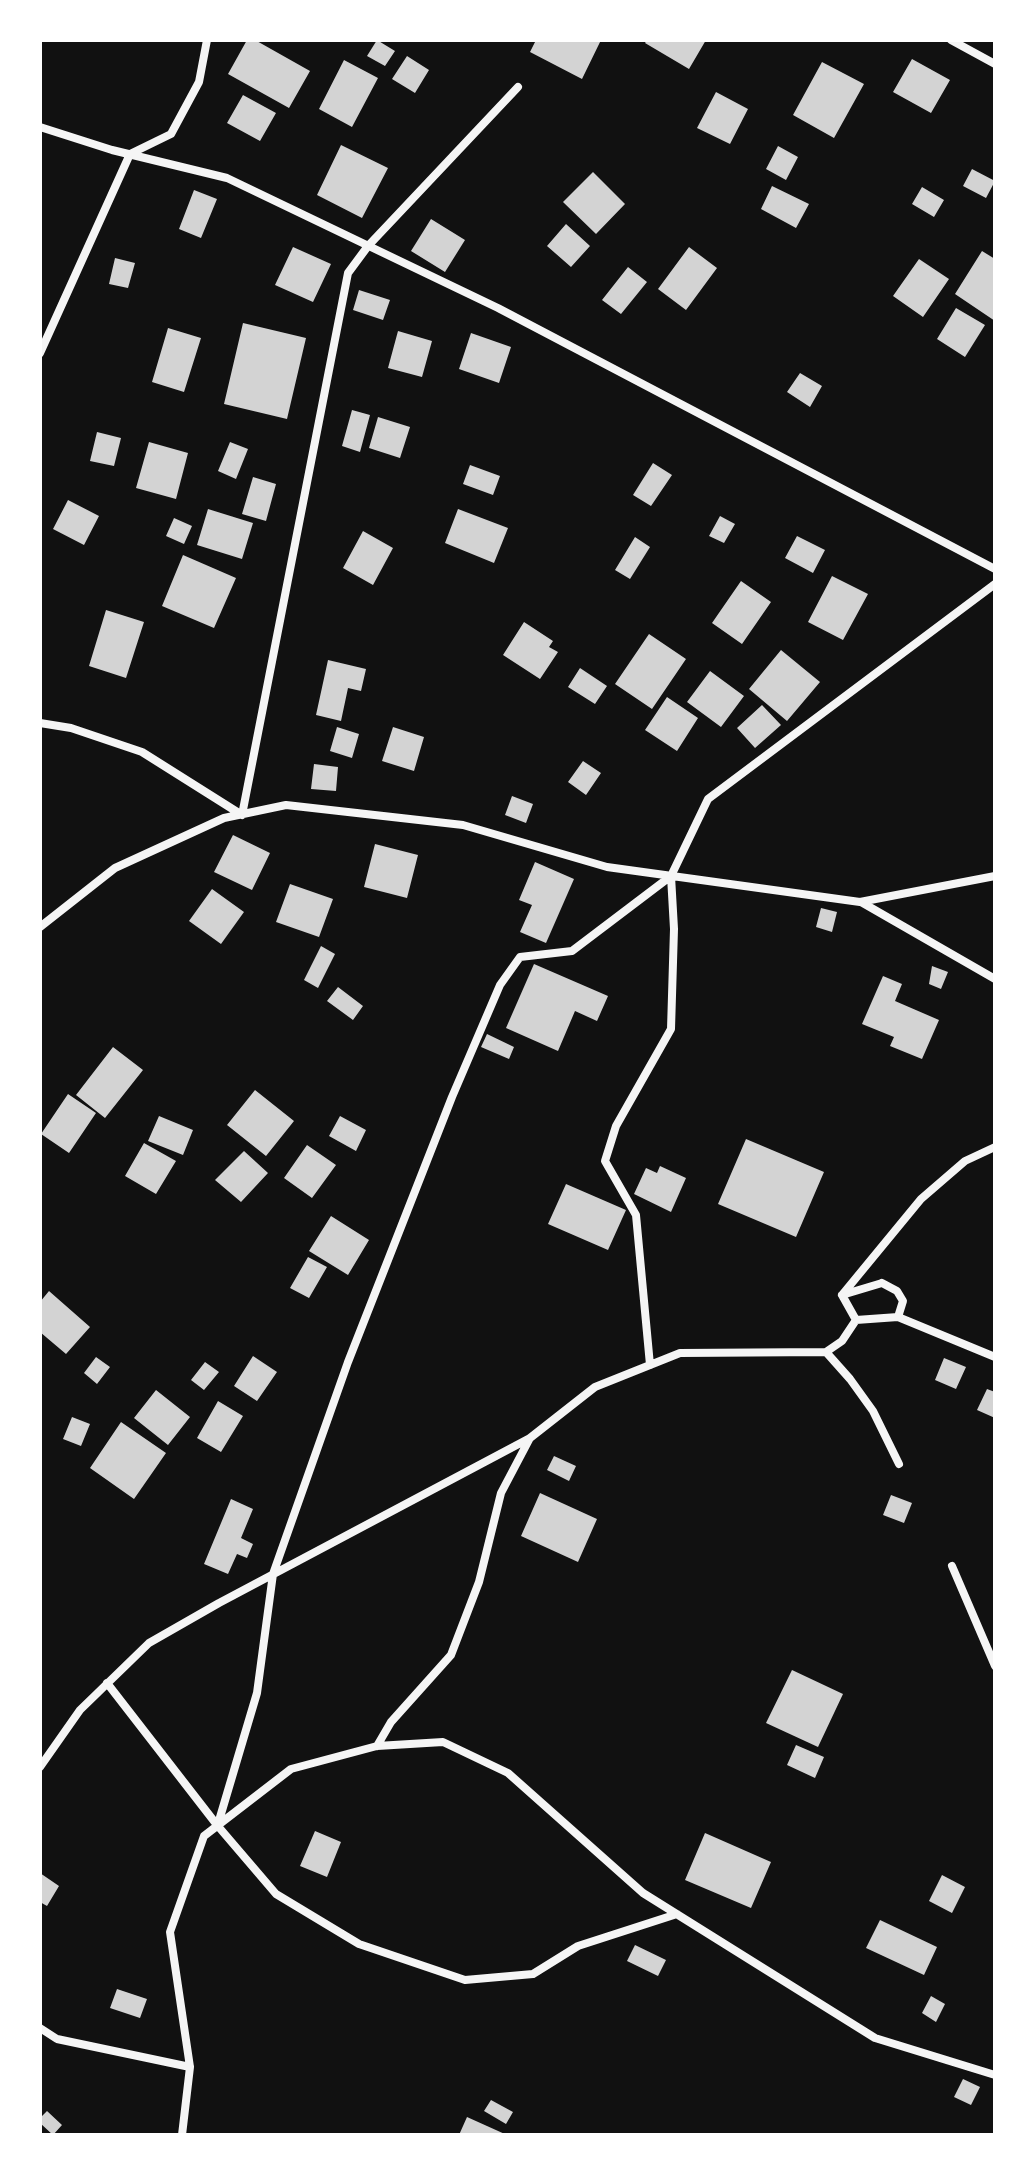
<!DOCTYPE html>
<style>
body{margin:0}
#map{position:relative;width:1035px;height:2175px;overflow:hidden;background:#111;font-family:Arial,sans-serif}
canvas{display:block}
.frame{position:absolute;inset:0;border:42px solid #fff;pointer-events:none}
</style>
<div id="map">
<canvas width="1035" height="2175"></canvas>
<div class="frame"></div>
</div>
<script>
const ctx = document.querySelector('canvas').getContext('2d');
ctx.lineJoin = 'round';
function fill(path, color) { ctx.fillStyle = color; ctx.fill(path, 'evenodd'); }
const poly = rows => new Path2D(rows.map(r => 'M' + r).join(''));
function stroke(path, color, width, dash) { ctx.strokeStyle = color; ctx.lineWidth = width; ctx.lineCap = dash ? 'butt' : 'round'; ctx.setLineDash(dash || []); ctx.stroke(path); }
fill(poly([
 [247,40,255,40,310,71,289,108,228,74],
 [377,40,395,51,385,66,367,56],
 [536,40,601,40,582,79,530,52],
 [647,40,706,40,689,69,645,43],
 [407,56,429,70,415,93,392,79],
 [912,59,950,80,931,113,893,92],
 [344,60,378,78,352,127,319,109],
 [822,62,864,84,834,138,793,115],
 [716,92,748,109,730,144,697,128],
 [243,95,276,113,260,141,227,123],
 [341,145,388,168,362,218,317,195],
 [778,146,798,157,786,180,766,169],
 [972,169,995,181,986,198,963,186],
 [593,172,625,204,596,234,563,202],
 [772,186,809,204,796,228,761,209],
 [922,187,944,200,934,217,912,204],
 [194,190,217,199,201,238,179,229],
 [431,219,465,240,445,272,411,251],
 [566,224,590,246,571,267,547,246],
 [293,247,331,264,313,302,275,285],
 [689,247,717,268,686,310,658,289],
 [982,251,995,259,995,321,955,294],
 [115,258,135,263,128,288,109,284],
 [919,259,949,279,923,317,893,296],
 [628,267,647,282,621,314,602,300],
 [359,290,390,300,383,320,353,310],
 [956,308,985,325,965,357,937,339],
 [243,323,306,338,287,419,224,404],
 [168,328,201,338,184,392,152,382],
 [398,331,432,341,422,377,388,368],
 [471,333,511,347,499,383,459,369],
 [800,373,822,386,810,407,787,392],
 [352,410,370,415,360,452,342,446],
 [378,417,410,427,400,458,369,448],
 [97,432,121,438,114,466,90,461],
 [149,442,188,453,176,499,136,488],
 [230,442,248,449,236,479,218,471],
 [653,463,672,475,651,506,633,495],
 [470,465,500,476,493,495,463,484],
 [253,477,276,484,266,521,242,514],
 [68,500,99,516,84,545,53,529],
 [208,509,253,523,242,559,197,545],
 [458,509,508,528,494,563,445,543],
 [720,516,735,524,724,543,709,536],
 [174,518,192,526,184,544,166,536],
 [363,531,393,548,373,585,343,568],
 [797,536,825,550,813,573,785,558],
 [635,537,650,547,630,579,615,570],
 [183,555,236,578,214,628,162,606],
 [832,576,868,594,843,640,808,622],
 [741,581,771,602,742,644,712,623],
 [106,610,144,622,126,678,89,666],
 [524,622,553,641,549,647,558,652,540,679,503,655],
 [649,634,686,659,652,709,615,684],
 [781,650,820,682,787,721,749,689],
 [328,660,366,669,361,691,348,688,341,721,316,715],
 [580,668,607,686,595,704,568,687],
 [710,671,744,696,721,727,687,702],
 [667,697,698,718,677,751,645,730],
 [762,705,781,725,755,748,737,728],
 [337,727,359,734,352,758,330,751],
 [393,727,424,737,414,771,382,761],
 [583,761,601,773,586,795,568,782],
 [314,764,338,767,336,791,311,789],
 [512,796,533,804,526,823,505,815],
 [233,835,270,853,252,890,214,872],
 [375,844,418,855,407,898,364,887],
 [535,862,574,879,546,943,520,932,532,905,519,900],
 [290,884,333,899,319,937,276,922],
 [212,889,244,912,221,944,189,921],
 [821,908,837,912,832,932,816,927],
 [321,946,335,954,318,988,304,980],
 [534,964,608,996,597,1021,575,1011,558,1051,506,1028],
 [932,966,948,972,941,989,929,984],
 [883,976,902,984,895,1001,939,1020,922,1059,890,1046,894,1037,862,1024],
 [338,987,363,1006,353,1020,327,1001],
 [487,1034,514,1047,509,1059,481,1047],
 [113,1047,143,1070,105,1118,76,1095],
 [255,1090,294,1121,266,1156,227,1125],
 [68,1094,96,1113,69,1153,41,1134],
 [159,1116,193,1130,183,1155,148,1141],
 [340,1116,366,1130,356,1151,329,1136],
 [746,1139,824,1172,796,1237,718,1204],
 [144,1143,176,1161,156,1194,125,1176],
 [307,1145,336,1165,312,1198,284,1178],
 [244,1151,268,1173,241,1202,215,1180],
 [660,1166,686,1178,671,1212,634,1194,646,1168,657,1173],
 [566,1184,626,1210,608,1250,548,1224],
 [331,1216,369,1240,348,1275,309,1251],
 [308,1257,327,1267,309,1298,290,1288],
 [49,1291,90,1327,66,1354,40,1332,40,1302],
 [253,1356,277,1372,257,1401,234,1386],
 [96,1357,110,1367,97,1384,84,1373],
 [944,1358,966,1367,956,1389,935,1380],
 [205,1362,219,1372,204,1390,191,1380],
 [987,1389,995,1392,995,1418,977,1410],
 [156,1390,190,1417,168,1445,134,1418],
 [218,1401,243,1416,221,1452,197,1438],
 [72,1417,90,1424,81,1446,63,1439],
 [121,1422,166,1453,134,1499,90,1468],
 [554,1456,576,1466,569,1481,547,1470],
 [540,1493,597,1519,578,1562,521,1536],
 [891,1495,912,1503,904,1523,883,1515],
 [231,1499,253,1509,241,1538,253,1544,247,1558,237,1554,228,1574,204,1564],
 [792,1670,843,1694,818,1747,766,1723],
 [796,1745,824,1757,815,1778,787,1765],
 [315,1831,341,1842,327,1877,300,1866],
 [705,1833,771,1862,751,1908,685,1880],
 [40,1873,59,1886,47,1906,40,1902],
 [942,1875,965,1887,952,1913,929,1901],
 [880,1920,937,1947,924,1975,866,1948],
 [635,1945,666,1960,658,1976,627,1961],
 [117,1989,147,1999,140,2018,110,2008],
 [931,1996,945,2004,936,2022,922,2013],
 [963,2079,980,2087,971,2105,954,2097],
 [491,2100,513,2112,506,2124,484,2111],
 [47,2111,62,2125,53,2135,40,2123,40,2118],
 [467,2117,507,2135,459,2135]
]), '#d3d3d3');
stroke(poly([
 [951,40,995,64],
 [40,127,112,150,227,178,498,308,995,569],
 [40,353,130,154,171,134,199,82,207,40],
 [40,723,71,728,142,752,242,815,348,273,368,246,518,87],
 [861,902,995,979],
 [40,927,115,868,224,818,286,805,463,825,607,867,860,902,995,876],
 [882,1283,897,1291,903,1301,898,1317,856,1320,842,1295,882,1283],
 [842,1295,921,1199,965,1161,995,1147],
 [898,1317,995,1357],
 [826,1352,850,1379,873,1411,899,1464],
 [650,1365,636,1215,605,1161,616,1126,671,1029,674,929,671,876,708,799,995,584],
 [952,1566,995,1666],
 [107,1683,217,1825,276,1894,359,1944,465,1980,533,1974,578,1946,677,1914],
 [377,1746,391,1722,451,1655,479,1582,501,1493,530,1438,595,1387,680,1353,826,1352,842,1341,856,1320],
 [40,1767,80,1710,149,1643,219,1603,530,1438],
 [218,1824,257,1693,273,1574,348,1362,452,1097,500,985,520,957,572,951,671,876],
 [40,2028,57,2039,190,2067],
 [182,2135,190,2067,170,1932,204,1836,291,1769,377,1746,443,1742,508,1773,643,1893,875,2038,995,2075]
]), '#f5f5f5', 8);
</script>
